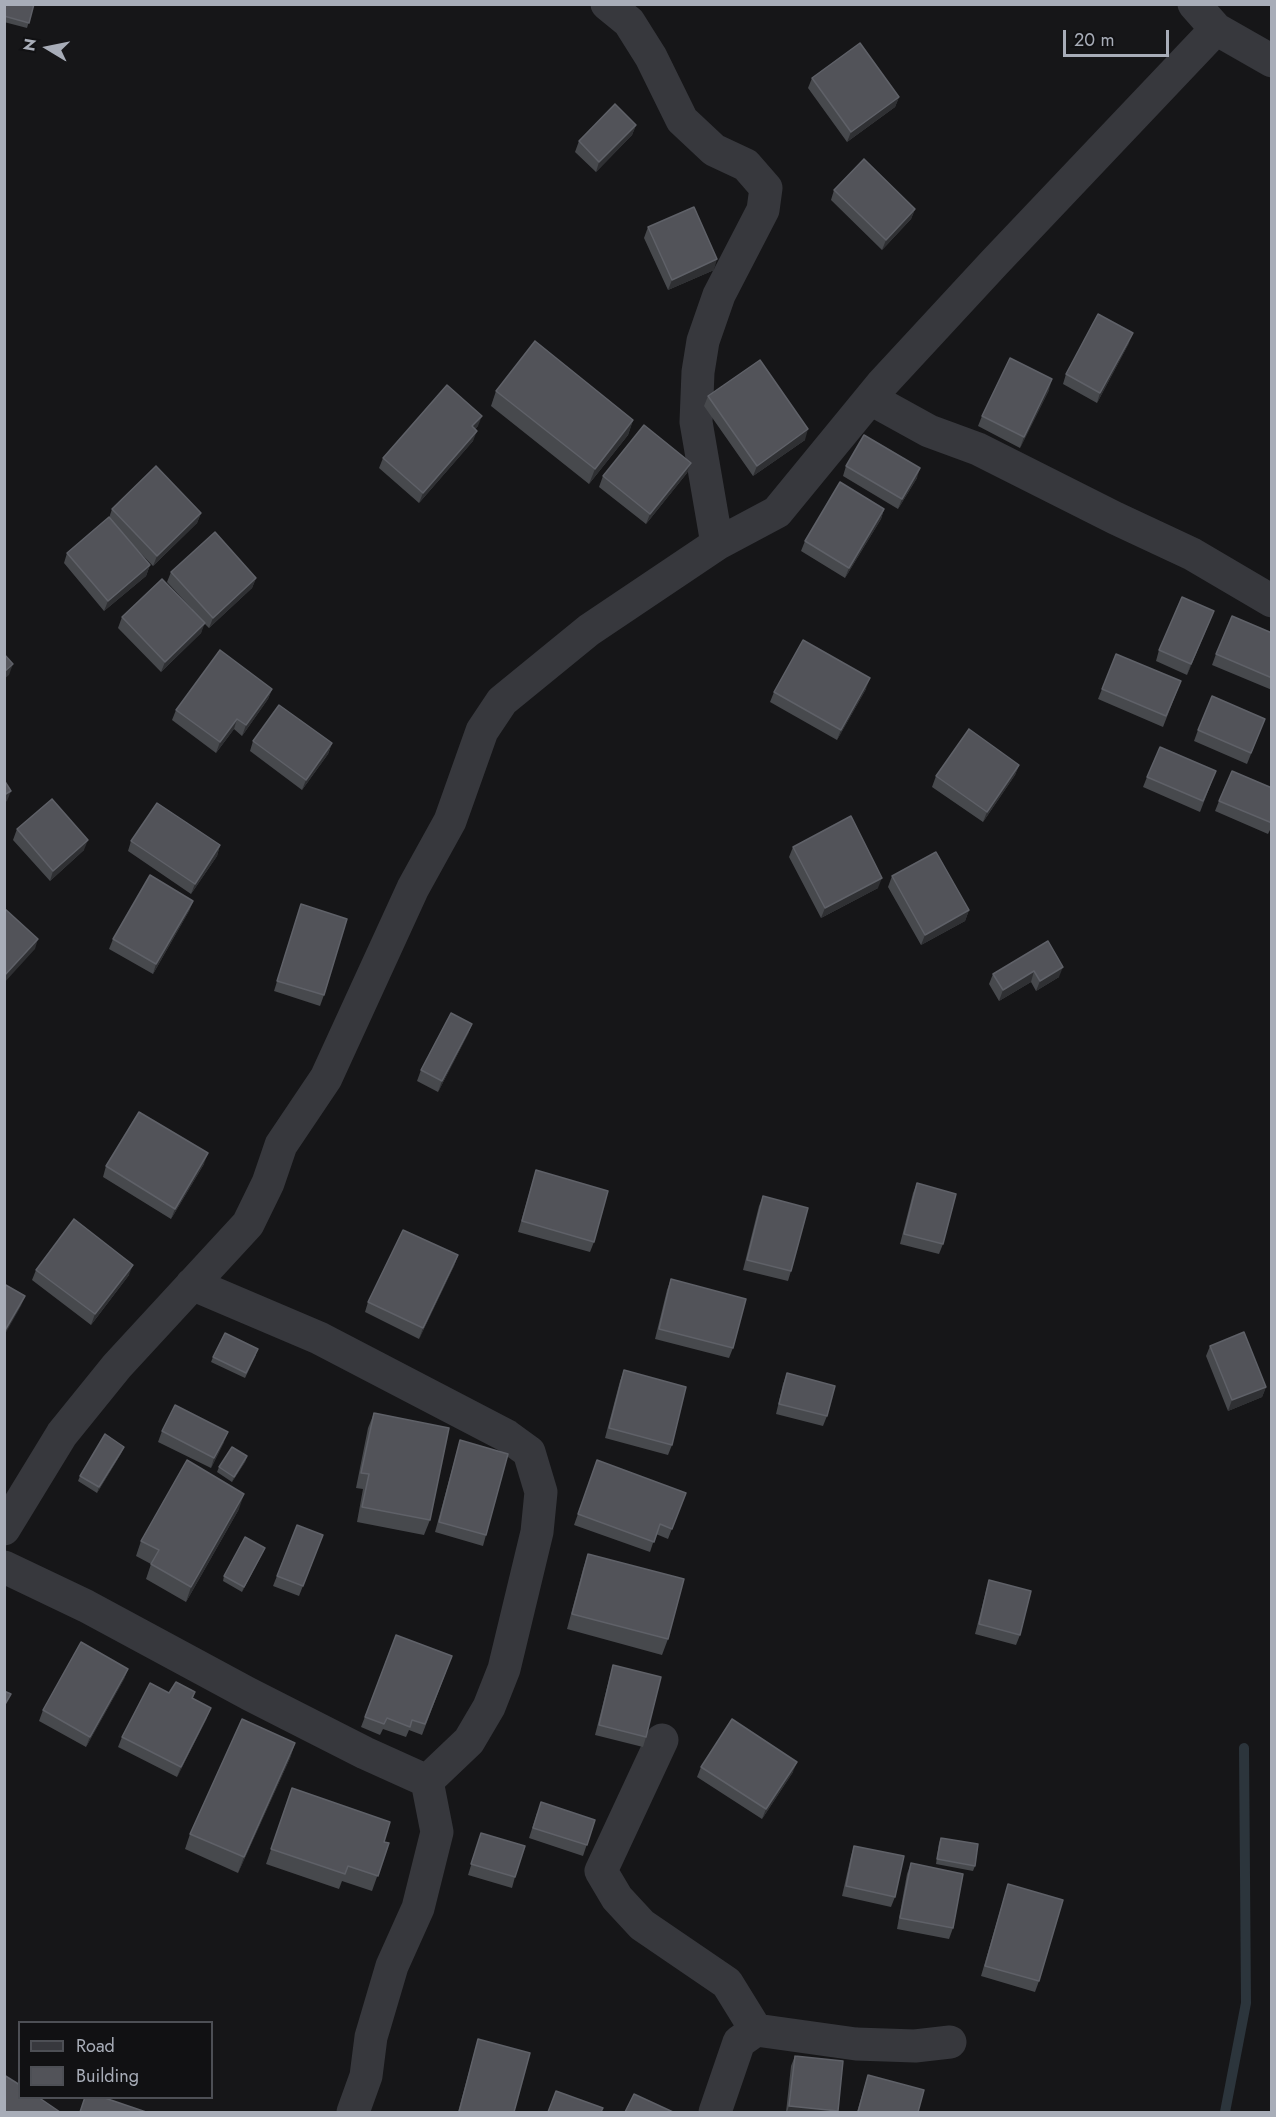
<!DOCTYPE html>
<style>
body{margin:0}
#map{position:relative;width:1276px;height:2117px;overflow:hidden;background:#161618;font-family:Jost,sans-serif}
canvas{display:block}
.frame{position:absolute;inset:0;border:6px solid #a8adb8;pointer-events:none}
.legend{position:absolute;left:18px;top:2021px;width:195px;height:78px;box-sizing:border-box;background:#111113;border:2px solid #4d4f55;margin:0;padding:8px 10px;list-style:none;font-size:18px;color:#a8adb8}
.legend li{display:flex;align-items:center;gap:12px;height:30px}
.legend b{width:30px;border:2px solid #4d4f55}
.north{position:absolute;left:18px;top:18px;width:60px;height:60px;-webkit-text-stroke:4px #111113;paint-order:stroke;rotate:280deg;font-size:16px;font-weight:700;line-height:24px;text-align:center;color:#a8adb8}
.north::after{content:'';display:block;margin:auto;width:21px;height:27px;background:#a8adb8;clip-path:polygon(50% 0,100% 100%,50% 72%,0 100%)}
.scale{position:absolute;left:1063px;top:30px;width:106px;height:27px;box-sizing:border-box;border:3px solid #a8adb8;border-top:0;padding-left:8px;font-size:18px;line-height:21px;white-space:nowrap;color:#a8adb8;-webkit-text-stroke:4px #111113;paint-order:stroke}
</style>
<div id="map">
<canvas width="1276" height="2117"></canvas>
<div class="frame"></div>
<ul class="legend">
<li><b style="height:8px;background:#37383d"></b>Road</li>
<li><b style="height:16px;background:#525359"></b>Building</li>
</ul>
<div class="north">N</div>
<div class="scale">20 m</div>
</div>
<script>
const ctx = document.querySelector('canvas').getContext('2d');
ctx.lineJoin = 'round';
const poly = rows => new Path2D(rows.map(r => 'M' + r).join(''));
function stroke(path, color, width, dash) { ctx.strokeStyle = color; ctx.lineWidth = width; ctx.lineCap = dash ? 'butt' : 'round'; ctx.setLineDash(dash || []); ctx.stroke(path); }
function fill(path, color) { ctx.fillStyle = color; ctx.fill(path, 'evenodd'); }
stroke(poly([
 [1225,2112,1246,2003,1244,1748]
]), '#2c353c', 10);
stroke(poly([
 [607,4,629,22,651,57,682,120,714,150,746,165,766,188,763,210,719,295,703,341,698,372,696,422,717,544],
 [1194,4,1216,29,1272,61],
 [871,399,929,431,978,449,1115,518,1192,554,1272,601],
 [192,1284,319,1338,507,1436,529,1452,541,1492,537,1532,504,1669,489,1707,469,1741,427,1781],
 [4,1529,62,1434,117,1366,248,1224,268,1183,281,1145,326,1078,413,888,450,821,482,731,502,701,589,630,717,544,777,512,882,384,994,263,1216,29],
 [4,1567,86,1606,249,1694,365,1753,427,1781,437,1832,418,1908,392,1966,371,2037,366,2076,353,2112],
 [662,1740,601,1871,617,1898,642,1925,727,1983,756,2030],
 [715,2112,739,2042,756,2030,856,2044,915,2046,950,2042]
]), '#37383d', 33);
fill(poly([
 [4,4,34,4,27,28,4,22],
 [812,78,899,97,895,107,847,142,808,88],
 [636,125,632,135,596,172,575,152,579,141],
 [834,190,915,209,911,219,882,250,831,200],
 [648,227,714,270,668,290,644,238],
 [1129,343,1097,403,1063,384,1066,374],
 [1049,390,1020,448,978,426,982,416],
 [496,391,633,420,628,435,589,484,491,406],
 [708,396,805,440,753,476,704,406],
 [478,426,475,429,473,441,419,503,379,468,383,458],
 [691,463,687,473,646,524,599,487,603,476],
 [846,466,917,478,898,509,843,476],
 [112,509,201,513,197,523,153,566,130,542,150,565,146,576,104,611,64,563,67,553,109,518],
 [884,509,881,519,845,578,801,551,805,541],
 [171,572,256,578,252,588,209,628,204,623,201,633,161,672,118,628,122,617,192,609,167,582],
 [1214,611,1187,675,1156,661,1159,650],
 [1272,633,1272,690,1212,665,1216,654],
 [1181,681,1163,727,1098,699,1102,689],
 [272,689,268,699,242,736,234,729,216,753,172,720,176,710],
 [866,689,837,740,770,702,774,692],
 [1265,719,1247,764,1194,741,1198,730],
 [253,741,332,743,328,754,302,790,250,751],
 [1019,765,1015,775,983,822,932,787,936,776],
 [1147,777,1212,781,1200,812,1143,787],
 [1272,788,1272,826,1268,834,1215,811,1219,801],
 [17,829,84,850,50,881,13,840],
 [131,841,220,845,217,856,191,894,128,851],
 [793,847,878,888,821,918,789,857],
 [892,876,969,910,965,921,921,945,888,887],
 [193,901,189,911,153,974,109,949,113,939],
 [301,904,324,995,320,1006,274,991],
 [1048,941,1059,977,1036,991,1031,982,999,1001,989,984,993,974],
 [472,1024,468,1034,438,1092,417,1081,421,1070],
 [204,1164,171,1219,103,1177,106,1166],
 [536,1170,594,1242,590,1252,518,1232],
 [917,1183,943,1244,939,1254,900,1244,913,1193],
 [763,1196,791,1271,788,1281,743,1270,759,1206],
 [458,1255,454,1266,419,1339,365,1312,368,1302],
 [36,1270,129,1275,91,1325,32,1280],
 [671,1279,733,1348,729,1358,655,1339,667,1290],
 [1210,1346,1266,1387,1262,1397,1228,1411,1206,1356],
 [256,1355,245,1378,211,1362,213,1357],
 [624,1370,672,1445,668,1455,605,1438,620,1381],
 [787,1373,827,1416,823,1426,776,1414,783,1384],
 [374,1413,430,1520,424,1535,357,1522,363,1489,356,1488,368,1428],
 [162,1431,224,1442,211,1468,158,1442],
 [460,1440,486,1535,483,1546,435,1532,457,1451],
 [122,1452,97,1493,78,1481,80,1476],
 [247,1456,245,1462,232,1482,217,1472,219,1467],
 [597,1460,686,1493,668,1539,656,1534,650,1552,574,1525],
 [239,1509,186,1602,146,1579,151,1564,136,1556,141,1541],
 [297,1525,323,1535,299,1596,273,1586],
 [265,1548,242,1592,223,1581,224,1576],
 [588,1554,668,1639,662,1655,567,1629,583,1569],
 [989,1580,1020,1635,1016,1645,975,1634,986,1591],
 [396,1635,452,1656,422,1735,409,1730,406,1737,383,1729,380,1735,361,1727],
 [613,1665,646,1737,643,1747,595,1735,610,1676],
 [128,1669,124,1679,86,1747,39,1721,43,1710],
 [195,1692,193,1698,207,1718,177,1777,118,1747,122,1737,169,1693],
 [295,1743,290,1758,238,1873,185,1849,190,1834],
 [701,1767,793,1772,762,1819,697,1777],
 [292,1788,384,1842,389,1843,372,1891,342,1881,339,1889,266,1864],
 [537,1813,595,1820,583,1856,529,1838],
 [481,1833,515,1877,512,1888,468,1875],
 [941,1838,975,1866,973,1871,936,1864,939,1843],
 [854,1846,895,1897,891,1907,842,1896,851,1856],
 [911,1863,953,1928,949,1939,897,1929,907,1874],
 [1008,1884,1039,1981,1035,1992,981,1976],
 [478,2039,514,2112,458,2112,475,2050],
 [795,2056,837,2112,786,2112,791,2066],
 [868,2075,918,2112,857,2112]
]), '#47494d');
fill(poly([
 [899,97,895,107,847,142,851,132],
 [636,125,632,135,596,172,599,162],
 [915,209,911,219,882,250,886,240],
 [717,259,714,270,668,290,672,280],
 [1133,333,1129,343,1097,403,1100,393],
 [1052,379,1049,390,1020,448,1024,437],
 [482,416,478,426,469,437,472,426],
 [633,420,628,435,589,484,595,469],
 [808,429,805,440,753,476,757,466],
 [477,431,473,441,419,503,423,493],
 [691,463,687,473,646,524,650,514],
 [920,468,917,478,898,509,902,499],
 [884,509,881,519,845,578,849,568],
 [201,513,197,523,153,566,157,556],
 [150,565,146,576,104,611,108,601],
 [256,578,252,588,209,628,213,618],
 [1214,611,1210,621,1187,675,1191,664],
 [205,623,201,633,161,672,165,662],
 [13,664,9,675,4,679,4,672],
 [870,678,866,689,837,740,841,730],
 [272,689,268,699,242,736,246,725],
 [237,719,234,729,216,753,220,742],
 [332,743,328,754,302,790,306,780],
 [1019,765,1015,775,983,822,987,812],
 [11,791,7,801,4,803,4,795],
 [88,840,84,850,50,881,53,871],
 [220,845,217,856,191,894,195,884],
 [882,878,878,888,821,918,825,908],
 [193,901,189,911,153,974,156,964],
 [969,910,965,921,921,945,925,935],
 [38,939,35,949,4,983,4,976],
 [1063,967,1059,977,1036,991,1040,981],
 [1034,971,1031,982,999,1001,1003,990],
 [472,1024,468,1034,438,1092,442,1081],
 [208,1153,204,1164,171,1219,175,1209],
 [458,1255,454,1266,419,1339,423,1328],
 [133,1265,129,1275,91,1325,95,1314],
 [25,1296,21,1306,4,1336,4,1332],
 [1266,1387,1262,1397,1228,1411,1232,1400],
 [228,1432,224,1442,211,1468,214,1458],
 [124,1447,122,1452,97,1493,99,1487],
 [247,1456,245,1462,232,1482,234,1477],
 [244,1494,239,1509,186,1602,191,1587],
 [265,1548,263,1553,242,1592,244,1587],
 [128,1669,124,1679,86,1747,90,1737],
 [211,1708,207,1718,177,1777,181,1767],
 [295,1743,290,1758,238,1873,244,1857],
 [797,1762,793,1772,762,1819,766,1809],
 [789,2106,838,2111,837,2112,787,2112]
]), '#2f3033');
const building = poly([
 [4,4,34,4,29,23,4,16,4,4],
 [860,43,899,97,851,132,812,78,860,43],
 [615,104,636,125,599,162,579,141,615,104],
 [864,159,915,209,886,240,834,190,864,159],
 [694,207,717,259,672,280,648,227,694,207],
 [1098,314,1133,333,1100,393,1066,374,1098,314],
 [535,341,633,420,595,469,496,391,535,341],
 [1010,358,1052,379,1024,437,982,416,1010,358],
 [760,360,808,429,757,466,708,396,760,360],
 [447,385,482,416,472,426,477,431,423,493,383,458,447,385],
 [644,425,691,463,650,514,603,476,644,425],
 [864,435,920,468,902,499,846,466,864,435],
 [156,466,201,513,157,556,112,509,156,466],
 [840,482,884,509,849,568,805,541,840,482],
 [109,517,150,565,108,601,67,553,109,517],
 [215,532,256,578,213,618,171,572,215,532],
 [162,579,205,623,165,662,122,617,162,579],
 [1182,597,1214,611,1191,664,1159,650,1182,597],
 [1232,616,1272,633,1272,678,1216,654,1232,616],
 [803,640,870,678,841,730,774,692,803,640],
 [220,650,272,689,246,725,237,719,220,742,176,710,220,650],
 [4,654,13,664,4,672,4,654],
 [1116,654,1181,681,1166,716,1102,689,1116,654],
 [1212,696,1265,719,1251,753,1198,730,1212,696],
 [279,705,332,743,306,780,253,741,279,705],
 [969,729,1019,765,987,812,936,776,969,729],
 [1160,747,1216,771,1203,801,1147,777,1160,747],
 [1232,771,1272,788,1272,823,1219,801,1232,771],
 [4,780,11,791,4,795,4,780],
 [52,799,88,840,53,871,17,829,52,799],
 [157,803,220,845,195,884,131,841,157,803],
 [851,816,882,878,825,908,793,847,851,816],
 [936,852,969,910,925,935,892,876,936,852],
 [150,875,193,901,156,964,113,939,150,875],
 [301,904,347,919,324,995,277,981,301,904],
 [4,908,38,939,4,976,4,908],
 [1048,941,1063,967,1040,981,1034,971,1003,990,993,974,1048,941],
 [451,1013,472,1024,442,1081,421,1070,451,1013],
 [139,1112,208,1153,175,1209,106,1166,139,1112],
 [536,1170,608,1191,594,1242,522,1221,536,1170],
 [917,1183,956,1194,943,1244,904,1234,917,1183],
 [763,1196,808,1208,791,1271,747,1260,763,1196],
 [74,1219,133,1265,95,1314,36,1270,74,1219],
 [403,1230,458,1255,423,1328,368,1302,403,1230],
 [671,1279,746,1299,733,1348,659,1329,671,1279],
 [4,1284,25,1296,4,1332,4,1284],
 [1244,1332,1266,1387,1232,1400,1210,1346,1244,1332],
 [225,1333,258,1349,246,1373,213,1357,225,1333],
 [624,1370,686,1387,672,1445,609,1428,624,1370],
 [787,1373,835,1386,827,1416,779,1404,787,1373],
 [175,1405,228,1432,214,1458,162,1431,175,1405],
 [374,1413,449,1428,430,1520,362,1507,369,1474,361,1473,374,1413],
 [105,1434,124,1447,99,1487,80,1476,105,1434],
 [460,1440,508,1454,486,1535,439,1522,460,1440],
 [232,1447,247,1456,234,1477,219,1467,232,1447],
 [187,1460,244,1494,191,1587,151,1564,159,1550,141,1541,187,1460],
 [597,1460,686,1493,672,1529,660,1524,654,1542,578,1514,597,1460],
 [297,1525,323,1535,303,1586,277,1576,297,1525],
 [245,1537,265,1548,244,1587,224,1576,245,1537],
 [588,1554,684,1579,668,1639,572,1614,588,1554],
 [989,1580,1031,1591,1020,1635,979,1624,989,1580],
 [396,1635,452,1656,425,1724,412,1720,410,1727,387,1718,384,1724,365,1717,396,1635],
 [81,1642,128,1669,90,1737,43,1710,81,1642],
 [613,1665,661,1677,646,1737,599,1725,613,1665],
 [176,1682,195,1692,192,1698,211,1708,181,1767,122,1737,150,1683,169,1693,176,1682],
 [4,1691,11,1694,4,1706,4,1691],
 [242,1719,295,1743,244,1857,190,1834,242,1719],
 [732,1719,797,1762,766,1809,701,1767,732,1719],
 [292,1788,390,1822,384,1842,389,1843,378,1876,348,1866,345,1874,271,1849,292,1788],
 [541,1802,595,1820,587,1845,533,1828,541,1802],
 [481,1833,525,1846,515,1877,471,1864,481,1833],
 [941,1838,978,1844,975,1866,937,1859,941,1838],
 [854,1846,904,1856,895,1897,846,1886,854,1846],
 [911,1863,963,1874,953,1928,900,1918,911,1863],
 [1008,1884,1063,1900,1039,1981,985,1966,1008,1884],
 [478,2039,530,2053,514,2112,459,2112,478,2039],
 [795,2056,843,2061,838,2111,789,2106,795,2056],
 [4,2075,20,2085,20,2097,38,2097,60,2112,4,2112,4,2075],
 [868,2075,924,2090,918,2112,858,2112,868,2075],
 [556,2091,603,2108,601,2112,548,2112,556,2091],
 [634,2094,673,2112,625,2112,634,2094],
 [85,2097,102,2097,146,2112,80,2112,85,2097]
]);
fill(building, '#525359');
stroke(building, '#5f6168', 1.5);
</script>
